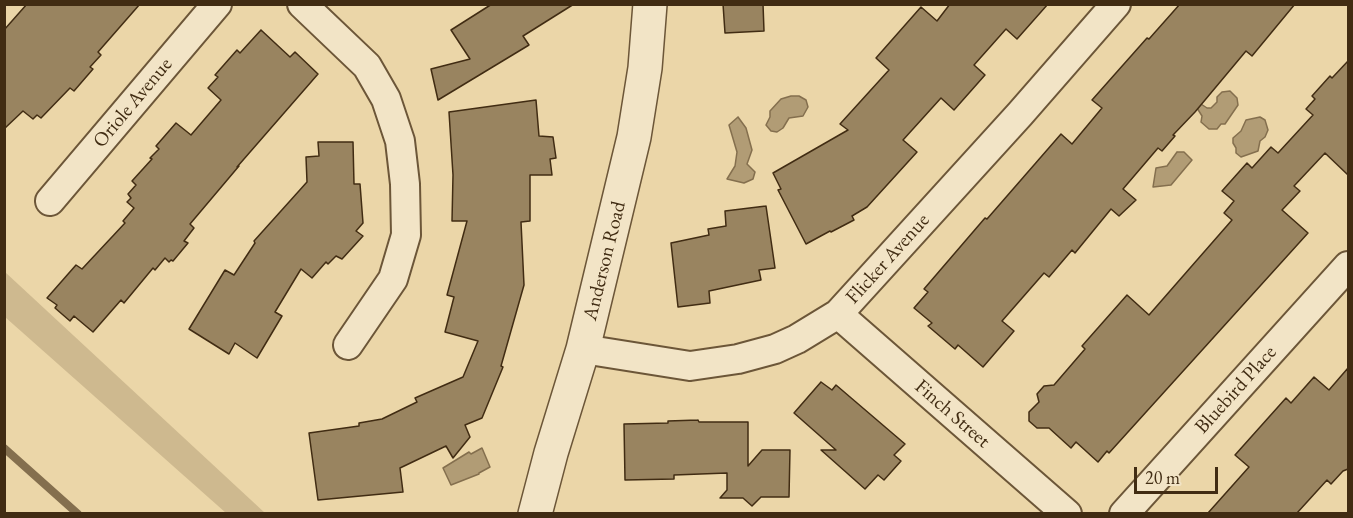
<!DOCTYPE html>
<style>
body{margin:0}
#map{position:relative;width:1353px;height:518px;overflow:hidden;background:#ebd6a8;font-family:"EB Garamond",serif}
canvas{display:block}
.frame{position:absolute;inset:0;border:6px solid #412c13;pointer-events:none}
.scale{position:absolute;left:1134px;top:467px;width:84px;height:27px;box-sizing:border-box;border:3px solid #412c13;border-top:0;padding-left:8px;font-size:18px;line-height:21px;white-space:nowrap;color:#412c13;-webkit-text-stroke:4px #f2e4c6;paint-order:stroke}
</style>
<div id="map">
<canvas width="1353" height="518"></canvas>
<div class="frame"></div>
<div class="scale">20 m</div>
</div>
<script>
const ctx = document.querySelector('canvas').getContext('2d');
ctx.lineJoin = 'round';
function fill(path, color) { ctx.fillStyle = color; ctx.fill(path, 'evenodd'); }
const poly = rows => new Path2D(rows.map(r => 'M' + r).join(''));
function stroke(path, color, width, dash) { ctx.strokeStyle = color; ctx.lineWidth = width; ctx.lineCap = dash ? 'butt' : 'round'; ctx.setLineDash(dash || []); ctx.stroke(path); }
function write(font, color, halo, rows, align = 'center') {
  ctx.font = font + ' "EB Garamond",serif'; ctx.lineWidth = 6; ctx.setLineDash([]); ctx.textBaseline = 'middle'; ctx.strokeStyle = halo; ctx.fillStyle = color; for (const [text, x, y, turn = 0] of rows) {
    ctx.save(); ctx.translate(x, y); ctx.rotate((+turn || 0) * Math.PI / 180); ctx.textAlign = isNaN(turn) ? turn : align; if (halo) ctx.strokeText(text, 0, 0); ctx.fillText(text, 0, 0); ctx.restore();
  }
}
fill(poly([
 [5,272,265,513,226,513,5,317]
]), '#ceb98f');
const water = poly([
 [1230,91,1237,98,1238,105,1225,124,1221,124,1217,129,1209,129,1201,122,1202,116,1197,108,1201,104,1207,108,1211,108,1217,102,1217,97,1222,92,1230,91],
 [791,96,799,96,806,100,808,107,803,116,789,118,783,128,777,132,771,131,766,125,770,117,770,111,781,99,791,96],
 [738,117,746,128,752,150,747,164,755,172,753,179,744,183,727,179,735,166,737,152,729,125,738,117],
 [1260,117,1265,120,1268,130,1265,137,1260,141,1258,151,1241,157,1236,153,1236,148,1233,143,1233,138,1241,131,1246,120,1260,117],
 [1177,152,1184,152,1192,160,1171,185,1153,187,1156,168,1167,166,1177,152],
 [482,448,490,467,479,473,479,474,451,485,443,468,469,452,471,454,482,448]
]);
fill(water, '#b19c75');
stroke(water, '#846f4e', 1.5);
stroke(poly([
 [4,448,78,514]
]), '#846f4e', 8);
const building = poly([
 [27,4,140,4,98,52,101,55,90,67,93,69,74,91,70,88,41,118,37,115,33,119,23,111,4,129,4,30,27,4],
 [492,4,574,4,523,36,529,45,438,100,431,69,470,59,451,30,492,4],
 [723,4,763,4,764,31,725,33,723,4],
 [950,4,1048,4,1017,39,1006,29,974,65,985,75,954,110,941,98,903,140,917,152,867,207,852,216,854,220,831,232,830,231,806,244,778,190,781,189,773,173,848,130,840,124,889,70,876,58,921,7,937,21,950,4],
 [1180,4,1295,4,1252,56,1246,51,1195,112,1173,135,1175,136,1162,151,1158,148,1123,189,1136,200,1119,216,1111,209,1075,253,1072,250,1049,277,1044,273,1002,321,1014,331,983,367,958,345,955,349,928,326,932,323,914,308,928,292,924,289,985,218,987,219,1061,134,1072,144,1102,108,1092,100,1147,38,1149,39,1180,4],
 [261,30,290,57,295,52,318,74,237,167,239,166,190,224,194,228,184,241,188,243,173,261,171,260,169,262,165,258,155,270,153,268,124,303,121,300,93,332,74,316,70,321,55,308,57,305,47,298,76,265,82,269,125,223,123,221,134,208,127,202,131,198,128,194,136,185,132,181,152,159,150,158,159,149,156,146,176,123,191,135,221,100,208,88,218,77,215,75,237,50,240,53,261,30],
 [1348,61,1348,175,1325,153,1294,186,1300,191,1282,210,1308,233,1109,453,1107,451,1098,462,1076,442,1071,448,1049,428,1037,428,1029,421,1029,412,1039,402,1037,394,1044,386,1054,385,1085,349,1082,346,1127,295,1149,315,1232,220,1224,213,1234,201,1222,191,1247,163,1252,168,1271,147,1278,153,1313,115,1306,109,1315,99,1312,96,1330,76,1332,78,1348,61],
 [536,100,539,136,553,137,556,158,550,159,552,175,530,175,530,221,521,222,524,285,501,366,503,367,482,418,465,425,470,437,453,458,446,446,400,468,403,492,318,500,309,433,359,426,359,423,382,419,417,402,415,398,463,377,478,341,445,332,454,297,447,295,467,221,452,221,453,175,449,112,536,100],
 [318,142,353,142,354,184,360,184,363,223,356,231,363,236,342,259,336,256,328,264,326,262,312,278,301,269,275,312,282,316,257,358,235,343,229,354,189,329,225,270,234,275,255,243,254,241,307,182,306,157,319,156,318,142],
 [766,206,775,268,759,270,761,280,709,291,710,303,678,307,671,243,709,235,708,229,726,226,725,211,766,206],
 [1348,368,1348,469,1343,471,1331,484,1327,480,1297,513,1208,513,1249,467,1235,455,1286,398,1291,403,1314,377,1329,390,1348,368],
 [821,382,832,390,836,385,905,444,894,455,901,461,884,480,878,475,865,489,821,450,836,450,794,413,821,382],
 [698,420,699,422,748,422,748,466,762,450,790,450,789,497,761,497,752,506,743,498,720,498,727,490,727,473,674,475,674,479,625,480,624,424,668,423,668,421,698,420]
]);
fill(building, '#998460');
stroke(building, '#412c13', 1.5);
const minor = poly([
 [302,4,367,66,386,99,400,141,405,184,406,235,393,279,348,345],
 [50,201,217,4],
 [838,314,1067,514],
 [583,349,690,366,738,359,775,349,797,339,838,314,1020,114,1116,4],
 [1124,514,1348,266]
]);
const tertiary = poly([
 [535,514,551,453,583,349,634,137,645,68,650,4]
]);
stroke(minor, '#6c5638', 32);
stroke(tertiary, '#6c5638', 36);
stroke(minor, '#f2e4c6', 28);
stroke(tertiary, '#f2e4c6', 33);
write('20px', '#412c13', '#f2e4c6', [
 ["Oriole Avenue",133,103,-50],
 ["Flicker Avenue",888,259,-48],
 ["Anderson Road",605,261,-76],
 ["Bluebird Place",1236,390,-48],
 ["Finch Street",952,414,41]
]);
</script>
